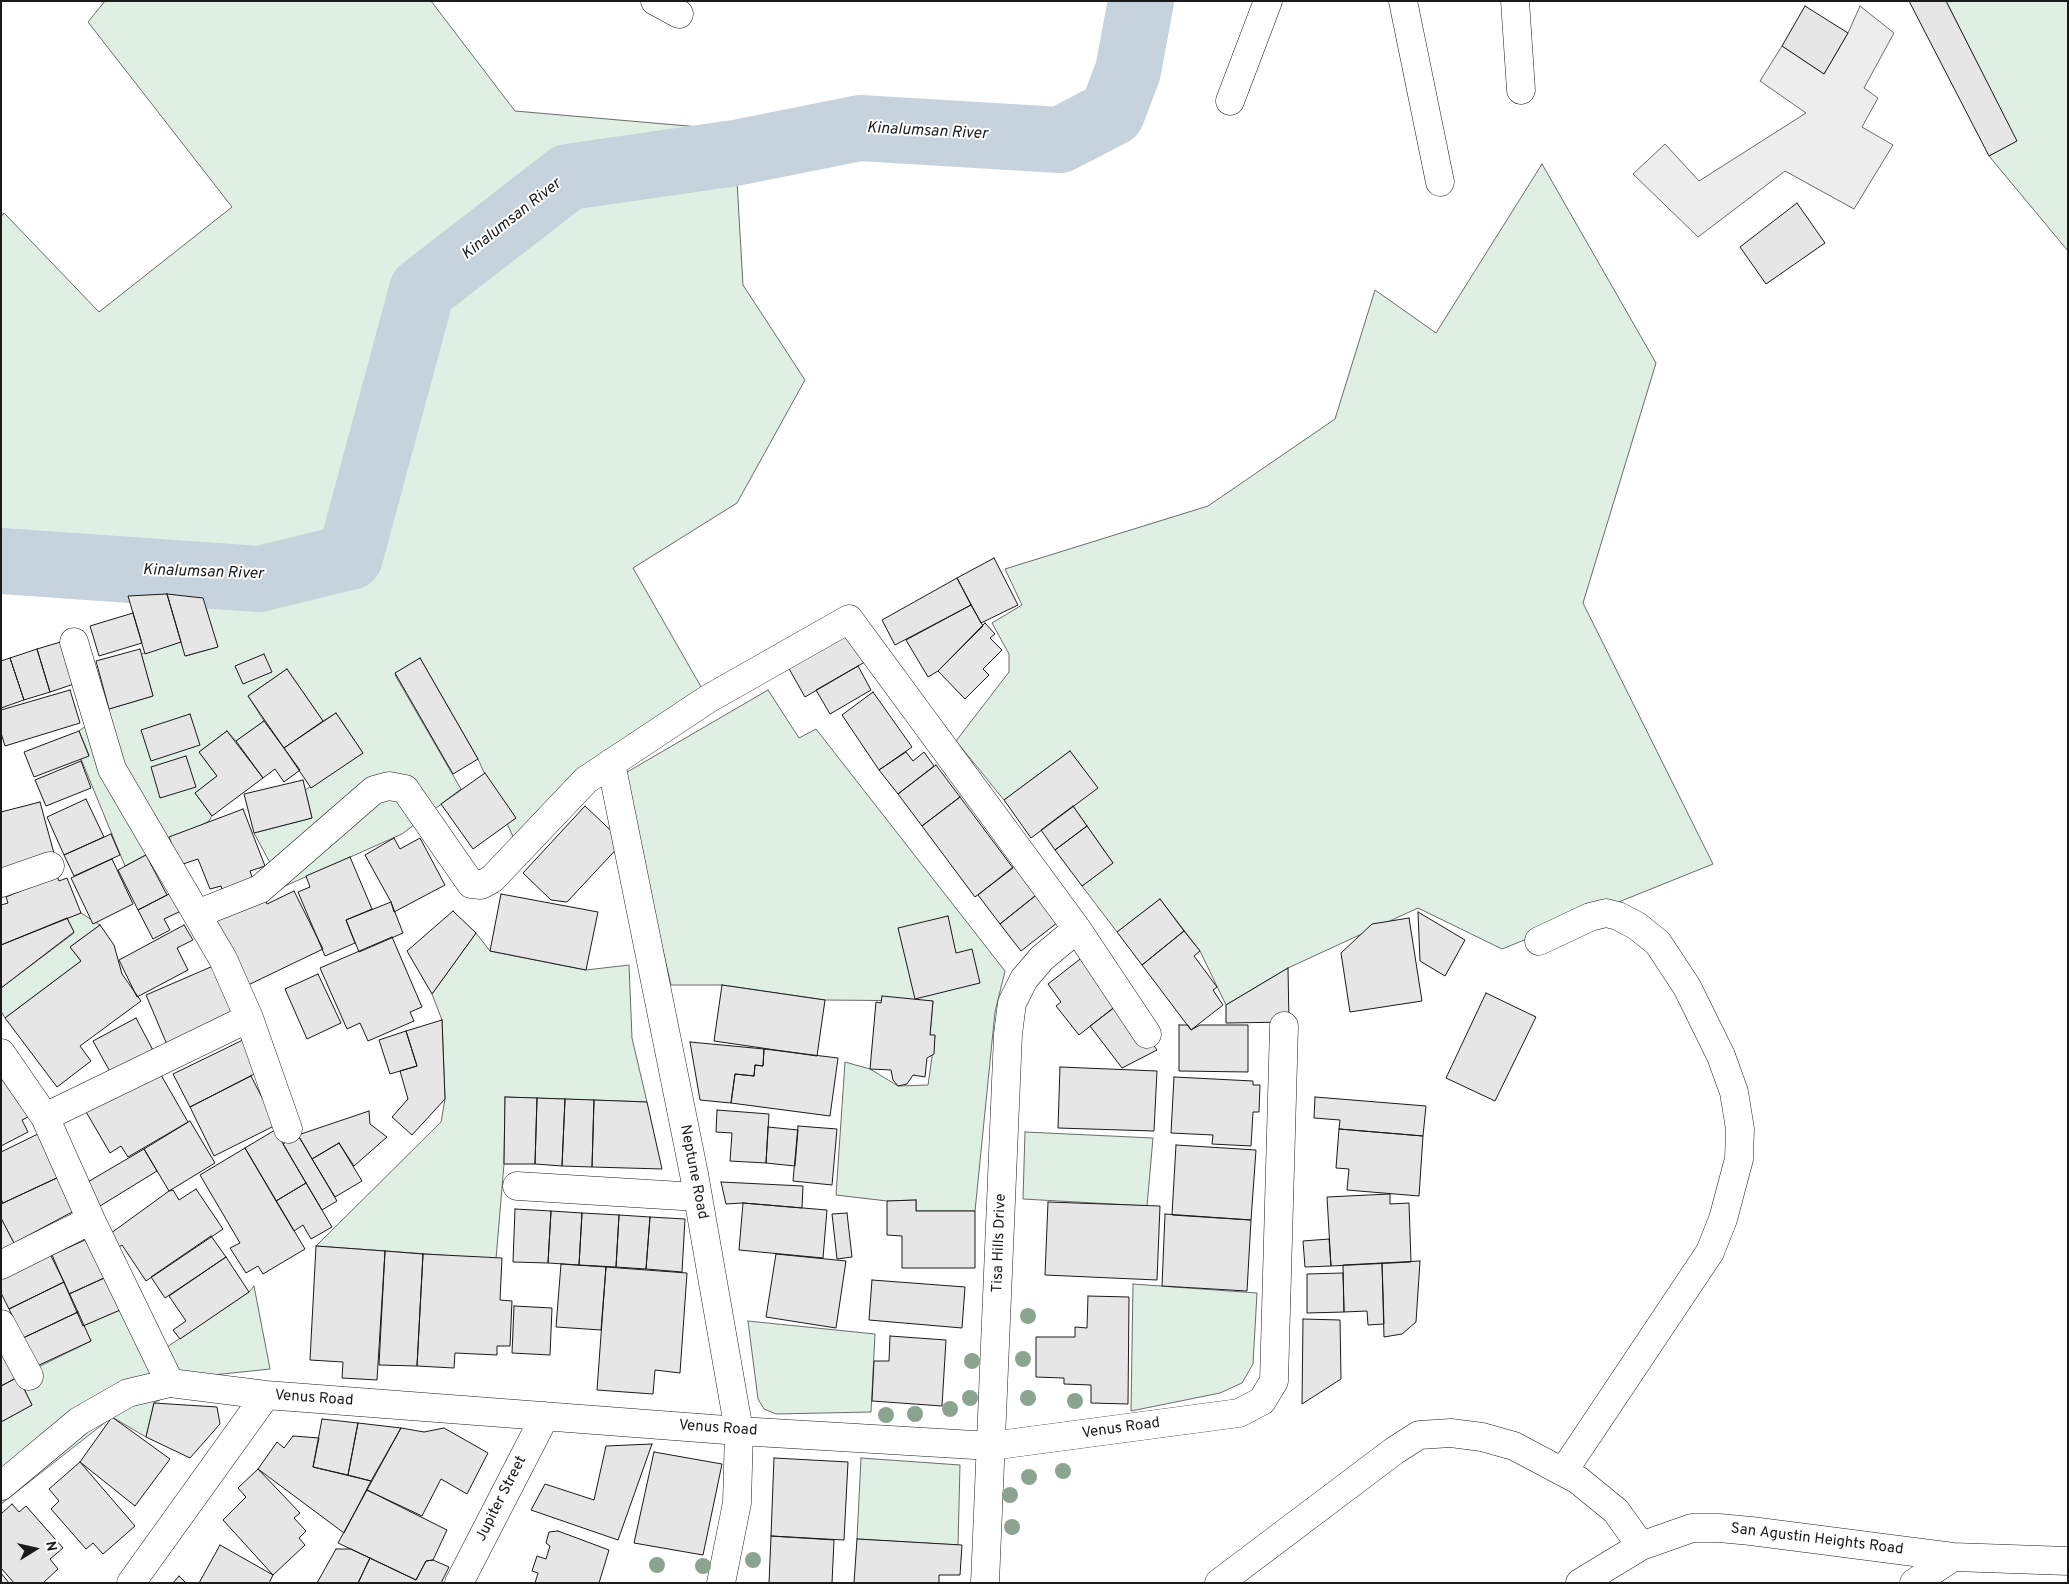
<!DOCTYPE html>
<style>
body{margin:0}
#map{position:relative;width:2069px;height:1584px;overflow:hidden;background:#fff;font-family:Overpass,sans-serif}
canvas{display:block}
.frame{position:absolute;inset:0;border:2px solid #1a1a1a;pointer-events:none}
.north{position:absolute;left:10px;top:1524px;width:50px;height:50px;-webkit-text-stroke:4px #fff;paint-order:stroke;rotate:80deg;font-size:14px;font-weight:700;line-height:20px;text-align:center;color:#1a1a1a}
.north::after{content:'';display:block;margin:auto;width:18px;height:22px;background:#1a1a1a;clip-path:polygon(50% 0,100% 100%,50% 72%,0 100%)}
</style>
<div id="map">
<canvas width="2069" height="1584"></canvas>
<div class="frame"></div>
<div class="north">N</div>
</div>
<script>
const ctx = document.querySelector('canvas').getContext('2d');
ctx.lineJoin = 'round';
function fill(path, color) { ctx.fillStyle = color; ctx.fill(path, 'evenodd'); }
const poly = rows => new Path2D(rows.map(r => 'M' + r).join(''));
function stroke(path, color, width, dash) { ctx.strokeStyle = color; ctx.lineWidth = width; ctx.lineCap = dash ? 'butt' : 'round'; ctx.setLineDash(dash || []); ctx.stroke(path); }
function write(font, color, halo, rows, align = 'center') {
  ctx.font = font + ' Overpass,sans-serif'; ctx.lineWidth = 4; ctx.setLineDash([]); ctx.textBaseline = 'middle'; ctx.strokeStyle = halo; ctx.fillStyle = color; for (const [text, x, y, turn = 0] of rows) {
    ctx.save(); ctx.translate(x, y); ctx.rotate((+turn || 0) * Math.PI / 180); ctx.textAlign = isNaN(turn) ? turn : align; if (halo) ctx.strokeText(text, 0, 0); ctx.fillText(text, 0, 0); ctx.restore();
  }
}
const green = poly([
 [105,1,431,1,515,111,734,130,743,285,805,380,737,503,633,568,708,699,519,850,478,759,420,658,395,675,461,789,402,834,283,887,254,833,312,818,305,790,363,753,336,713,323,721,287,669,248,696,264,721,236,741,227,731,199,752,217,776,195,793,212,816,209,821,125,866,81,759,89,755,79,731,109,709,153,696,141,654,181,642,186,656,217,647,203,598,180,596,180,586,214,575,1,561,1,217,4,213,99,312,232,207,88,22,105,1],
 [1946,1,2068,1,2068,251,1989,156,2016,141,1946,1],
 [1542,164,1656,363,1583,603,1713,864,1502,949,1418,908,1288,968,1226,1005,1200,951,1160,899,1117,932,1082,886,1113,863,1073,806,1097,788,1070,751,1004,800,956,741,1009,672,1009,654,992,623,1022,605,1005,569,1208,506,1335,419,1375,290,1436,333,1542,164],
 [768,690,799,738,816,729,1005,971,995,1012,975,1211,916,1211,916,1200,887,1201,836,1195,845,1062,870,1069,898,1086,928,1085,935,1036,930,1035,933,1001,825,1000,722,985,671,985,622,775,768,690],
 [81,913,100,925,70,947,81,961,5,1018,1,1011,1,988,74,933,67,918,81,913],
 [476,933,490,951,586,970,629,965,632,1038,647,1102,505,1097,504,1164,496,1259,316,1246,441,1122,445,1099,442,1020,432,994,476,933],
 [1025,1132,1153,1138,1147,1206,1023,1199,1025,1132],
 [1133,1284,1257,1293,1253,1364,1242,1383,1220,1393,1131,1411,1133,1284],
 [254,1286,270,1369,175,1379,161,1351,249,1292,254,1286],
 [127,1307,170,1394,154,1403,146,1437,112,1417,1,1504,1,1422,32,1405,18,1377,91,1341,83,1326,127,1307],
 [748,1321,875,1334,871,1412,776,1414,764,1409,758,1399,748,1321],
 [861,1458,960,1465,958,1545,857,1539,861,1458]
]);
fill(green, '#e0efe3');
stroke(green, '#6a6a6a', 1);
const parking = poly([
 [1860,6,1894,33,1864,88,1878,98,1862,127,1893,145,1854,209,1785,171,1698,237,1633,174,1665,144,1699,181,1806,113,1760,81,1782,46,1824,74,1848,33,1860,6],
 [1,1218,14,1243,1,1250,1,1218]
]);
fill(parking, '#ededed');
stroke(parking, '#6a6a6a', 1);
stroke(poly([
 [1,561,259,579,350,557,422,290,568,177,735,153,860,128,1060,140,1112,113,1128,71,1141,1]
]), '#c6d2dc', 66);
const building = poly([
 [1909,1,1946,1,2017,141,1989,156,1909,1],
 [1805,6,1848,33,1824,74,1782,46,1805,6],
 [1797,203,1825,243,1766,284,1740,247,1797,203],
 [994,558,1018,605,981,623,957,578,994,558],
 [957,578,971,605,895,645,882,620,957,578],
 [167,594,181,642,145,654,128,596,167,594],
 [167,594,203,598,218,647,185,656,167,594],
 [971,605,983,626,938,671,928,677,906,640,971,605],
 [133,613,142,643,99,656,90,626,133,613],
 [985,623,995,634,990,638,1002,650,983,669,989,675,965,699,938,671,985,623],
 [852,629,870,659,805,697,788,667,852,629],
 [64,641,77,683,50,692,37,649,64,641],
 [37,649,50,692,24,700,10,658,37,649],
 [140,649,153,696,109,709,96,661,140,649],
 [264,654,272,672,243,684,235,666,264,654],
 [10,658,24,700,1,708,1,661,10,658],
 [420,658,478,759,453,774,395,673,420,658],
 [858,666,871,690,830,714,816,690,858,666],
 [287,669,323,721,284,748,248,696,287,669],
 [70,690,80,723,5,746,1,733,1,710,70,690],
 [873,692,912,747,879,770,842,715,873,692],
 [336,713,363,753,311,788,284,748,336,713],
 [190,714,200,745,151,761,141,730,190,714],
 [264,721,300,770,284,782,275,769,263,778,236,741,264,721],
 [79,731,89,756,34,777,24,752,79,731],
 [227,731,263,778,212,816,195,793,217,776,199,752,227,731],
 [1070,751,1098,788,1031,838,1004,800,1070,751],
 [906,752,913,761,924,752,934,766,898,794,879,770,906,752],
 [186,756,196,787,160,798,151,767,186,756],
 [81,761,91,788,46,806,35,780,81,761],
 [936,765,960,797,922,826,898,794,936,765],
 [485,773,516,818,473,849,441,804,485,773],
 [303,780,312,818,254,833,244,794,303,780],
 [960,797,1013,868,975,897,922,826,960,797],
 [86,799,104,837,64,855,47,817,86,799],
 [40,802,55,857,1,872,1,812,40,802],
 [585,806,623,842,567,902,551,900,523,873,585,806],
 [1073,806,1087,826,1055,850,1041,830,1073,806],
 [243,809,265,866,250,871,255,886,225,898,221,886,210,889,198,859,180,865,169,837,243,809],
 [1087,826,1113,863,1082,886,1055,850,1087,826],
 [111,834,120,855,74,876,64,855,111,834],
 [394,838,400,849,420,838,445,885,394,912,391,902,365,855,394,838],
 [146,855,167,895,138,910,118,870,146,855],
 [350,857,372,909,346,920,355,943,325,956,298,892,310,887,306,876,350,857],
 [112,859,133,904,93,924,71,878,112,859],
 [1018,863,1040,892,1000,924,978,895,1018,863],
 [57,876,59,881,67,878,81,913,1,945,1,905,8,903,6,897,57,876],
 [294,891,323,949,246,986,215,920,264,896,267,904,294,891],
 [1040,892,1062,919,1021,951,1000,924,1040,892],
 [171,893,181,911,164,919,170,930,153,939,138,910,171,893],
 [501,894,598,912,586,970,490,951,501,894],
 [1160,899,1184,931,1142,965,1117,932,1160,899],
 [391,902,403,933,359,952,346,920,391,902],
 [453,911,476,933,432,994,407,951,453,911],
 [1418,912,1465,940,1445,976,1420,961,1418,912],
 [948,916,956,953,972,949,980,983,915,999,898,928,948,916],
 [67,918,74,932,1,988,1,945,67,918],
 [1409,918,1422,1001,1350,1012,1341,953,1372,924,1409,918],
 [100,925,114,945,122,974,141,1001,80,1046,91,1061,57,1087,5,1018,81,961,70,947,100,925],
 [184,925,193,940,177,948,188,970,137,997,119,960,184,925],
 [1184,931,1200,951,1194,956,1217,987,1213,990,1223,1005,1191,1030,1142,965,1184,931],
 [392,937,422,1007,410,1012,414,1021,368,1041,360,1023,347,1029,320,968,392,937],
 [1088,953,1117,1005,1079,1035,1056,1006,1061,1002,1048,984,1088,953],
 [220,963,242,1014,168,1047,146,995,220,963],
 [1288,968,1289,1022,1226,1023,1226,1005,1288,968],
 [318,974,341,1023,307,1039,285,989,318,974],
 [722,985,825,1000,817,1056,714,1041,722,985],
 [1486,993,1536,1017,1495,1101,1446,1078,1486,993],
 [882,996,933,1001,930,1035,935,1035,934,1054,927,1058,925,1077,913,1075,907,1084,898,1086,893,1080,891,1070,870,1069,876,1002,881,1003,882,996],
 [1123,1001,1157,1050,1122,1068,1090,1026,1123,1001],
 [136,1018,155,1054,113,1077,93,1041,136,1018],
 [442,1020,445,1099,412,1135,392,1117,408,1099,400,1071,417,1066,406,1031,442,1020],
 [1179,1025,1188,1025,1191,1030,1200,1025,1248,1025,1248,1072,1179,1071,1179,1025],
 [406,1031,417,1066,390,1074,379,1040,406,1031],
 [249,1037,264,1069,190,1107,173,1074,249,1037],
 [690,1042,764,1049,763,1066,755,1065,754,1076,735,1074,731,1103,700,1100,690,1042],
 [764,1049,838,1058,830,1116,731,1103,735,1074,754,1076,755,1065,763,1066,764,1049],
 [1060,1067,1157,1071,1154,1131,1058,1128,1060,1067],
 [157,1068,188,1122,128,1157,121,1146,110,1153,85,1110,157,1068],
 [251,1076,276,1125,214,1156,190,1107,251,1076],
 [1,1077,32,1115,22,1120,28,1132,1,1146,1,1077],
 [1174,1077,1253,1081,1253,1085,1260,1085,1259,1112,1253,1112,1251,1146,1212,1144,1213,1135,1171,1133,1174,1077],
 [505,1097,537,1098,535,1164,504,1164,505,1097],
 [1315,1097,1426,1106,1423,1136,1339,1129,1340,1120,1314,1118,1315,1097],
 [537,1098,565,1099,562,1166,535,1164,537,1098],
 [565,1099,594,1100,592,1167,562,1166,565,1099],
 [594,1100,647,1102,662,1169,592,1167,594,1100],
 [717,1110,769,1114,766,1163,730,1161,732,1133,716,1132,717,1110],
 [369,1111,370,1124,387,1137,354,1166,339,1143,312,1159,298,1135,369,1111],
 [190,1121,215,1163,169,1191,144,1149,190,1121],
 [798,1126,837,1129,832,1185,793,1181,798,1126],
 [768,1127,798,1130,795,1166,766,1163,768,1127],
 [1339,1129,1423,1136,1419,1196,1347,1190,1349,1169,1336,1168,1339,1129],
 [275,1130,306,1183,276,1201,245,1148,275,1130],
 [40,1133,61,1176,3,1203,1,1199,1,1152,40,1133],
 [298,1135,337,1201,322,1210,283,1144,298,1135],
 [339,1143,362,1181,335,1197,312,1159,339,1143],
 [1176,1145,1256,1150,1251,1220,1172,1215,1176,1145],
 [245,1148,305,1249,263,1274,258,1266,246,1273,230,1248,240,1243,200,1175,245,1148],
 [144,1149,157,1171,100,1206,86,1183,144,1149],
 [61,1176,76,1210,14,1243,1,1218,1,1204,61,1176],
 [721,1182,803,1186,802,1208,743,1203,726,1204,721,1182],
 [306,1183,332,1227,311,1239,303,1225,294,1231,276,1201,306,1183],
 [196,1189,223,1229,146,1281,122,1245,116,1249,107,1236,169,1191,173,1190,179,1200,196,1189],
 [1390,1194,1390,1204,1409,1203,1411,1262,1331,1266,1327,1197,1390,1194],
 [916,1200,916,1211,975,1211,975,1268,902,1268,902,1236,887,1235,887,1201,916,1200],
 [1048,1202,1160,1206,1157,1280,1045,1275,1048,1202],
 [743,1203,827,1210,823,1258,739,1250,743,1203],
 [515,1209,551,1211,548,1263,513,1262,515,1209],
 [551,1211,582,1213,579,1265,548,1263,551,1211],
 [582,1213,619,1215,616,1267,579,1265,582,1213],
 [847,1213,852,1257,837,1259,832,1214,847,1213],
 [1165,1214,1251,1220,1247,1291,1162,1286,1165,1214],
 [619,1215,650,1217,646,1269,616,1267,619,1215],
 [650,1217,685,1219,682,1272,646,1269,650,1217],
 [96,1235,113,1274,69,1294,52,1255,96,1235],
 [211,1236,226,1257,165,1298,151,1277,211,1236],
 [1329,1239,1331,1266,1305,1267,1303,1241,1329,1239],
 [316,1246,385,1251,377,1380,342,1378,343,1362,310,1360,316,1246],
 [385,1251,423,1254,417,1366,379,1365,385,1251],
 [49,1252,64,1282,9,1309,1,1293,1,1275,49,1252],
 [423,1254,502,1258,500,1300,512,1301,510,1346,497,1346,497,1355,455,1353,454,1368,417,1366,423,1254],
 [776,1254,846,1261,836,1328,766,1317,776,1254],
 [226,1257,249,1292,180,1339,173,1330,186,1321,169,1296,226,1257],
 [1420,1261,1416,1322,1402,1334,1384,1337,1382,1263,1420,1261],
 [1382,1263,1384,1324,1368,1325,1367,1311,1344,1312,1343,1265,1382,1263],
 [561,1264,606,1267,601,1330,556,1327,561,1264],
 [606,1267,687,1273,680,1373,655,1370,653,1394,597,1390,606,1267],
 [1343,1273,1344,1312,1307,1313,1307,1274,1343,1273],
 [113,1274,127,1307,83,1326,69,1294,113,1274],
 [872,1280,965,1287,962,1328,869,1320,872,1280],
 [64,1282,78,1312,23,1338,9,1309,64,1282],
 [1088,1296,1129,1297,1128,1404,1091,1403,1091,1385,1064,1384,1064,1378,1036,1377,1036,1337,1075,1337,1075,1327,1087,1328,1088,1296],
 [514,1306,552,1308,550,1355,512,1353,514,1306],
 [78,1312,91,1341,37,1366,23,1338,78,1312],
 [1303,1319,1340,1320,1341,1379,1302,1404,1303,1319],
 [890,1336,946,1340,942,1406,872,1401,874,1361,889,1361,890,1336],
 [1,1351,18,1377,1,1386,1,1351],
 [18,1377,32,1405,1,1422,1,1386,18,1377],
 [154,1403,217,1407,220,1424,190,1458,146,1437,154,1403],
 [112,1417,170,1459,135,1506,80,1462,112,1417],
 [322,1419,358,1423,348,1475,313,1467,322,1419],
 [358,1423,401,1428,371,1481,348,1475,358,1423],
 [401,1428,424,1432,444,1428,488,1453,467,1494,441,1479,422,1516,367,1490,401,1428],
 [293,1436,319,1438,313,1467,371,1481,344,1533,258,1469,277,1442,284,1448,293,1436],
 [652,1444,618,1540,531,1510,545,1484,594,1500,606,1446,652,1444],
 [654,1452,722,1464,703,1555,634,1543,654,1452],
 [774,1458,848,1462,844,1540,771,1536,774,1458],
 [80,1462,135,1526,103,1554,93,1543,86,1549,51,1509,59,1501,49,1489,80,1462],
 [258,1469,300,1513,294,1518,306,1531,299,1538,305,1545,273,1575,223,1520,246,1497,238,1488,258,1469],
 [367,1490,447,1530,433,1560,426,1561,416,1580,338,1543,367,1490],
 [12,1504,19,1512,26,1506,63,1548,50,1559,58,1569,43,1583,14,1583,1,1568,1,1514,12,1504],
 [558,1531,609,1550,599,1583,535,1583,538,1573,532,1571,537,1556,546,1559,550,1546,546,1543,549,1532,558,1531],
 [771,1536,834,1540,832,1583,769,1583,771,1536],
 [857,1539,962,1545,960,1575,939,1575,939,1583,854,1583,857,1539],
 [220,1545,273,1575,269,1583,199,1583,220,1545],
 [336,1549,351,1549,370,1558,358,1583,317,1583,336,1549],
 [370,1558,416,1580,426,1561,433,1560,449,1567,441,1583,358,1583,370,1558],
 [1,1573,9,1583,1,1583,1,1573],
 [179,1576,186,1583,173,1583,179,1576]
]);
fill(building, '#e6e6e6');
stroke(building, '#1a1a1a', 1);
const minor = poly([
 [655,1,679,14],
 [1403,1,1440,182],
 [1515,1,1521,90],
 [1230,101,1268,1],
 [74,642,112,769,223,959,249,1018,288,1129],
 [611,763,694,1174,739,1431,737,1503,721,1583],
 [1,883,50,866],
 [197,914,260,889,374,790,389,786,405,789,471,884,481,885,492,879,586,780,708,699,849,619,1077,929,1147,1034],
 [1539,941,1590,917,1606,913,1618,916,1637,926,1658,943,1687,987,1721,1056,1734,1092,1740,1129,1739,1159,1723,1219,1710,1252,1563,1472],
 [1,1053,45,1117,91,1220,170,1383],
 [45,1117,249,1018],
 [517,1186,698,1197],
 [1,1265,91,1220],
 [1,1324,29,1376],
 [1,1486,79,1421,128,1393,170,1383,266,1395,739,1431,991,1446,1239,1413,1262,1401,1274,1381,1284,1026],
 [131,1583,266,1395],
 [459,1583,545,1416],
 [985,1583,1008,1034,1012,1003,1024,979,1042,958,1077,929],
 [1219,1583,1394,1451,1419,1435,1451,1433,1482,1437,1514,1446,1578,1480,1616,1511,1641,1546],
 [1580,1583,1641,1546,1692,1528,1719,1528,1751,1531,1953,1557,2068,1561],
 [1914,1583,1953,1557]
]);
stroke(minor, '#1a1a1a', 29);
stroke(minor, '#fff', 28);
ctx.fillStyle = '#8aa48f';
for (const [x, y] of [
 [1028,1316],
 [1023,1359],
 [972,1361],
 [970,1398],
 [1028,1398],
 [1075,1401],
 [950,1409],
 [915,1414],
 [886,1415],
 [1063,1471],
 [1029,1477],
 [1010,1495],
 [1012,1527],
 [753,1560],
 [657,1565],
 [703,1566]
]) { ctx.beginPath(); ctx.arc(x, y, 8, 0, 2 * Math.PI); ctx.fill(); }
write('15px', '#1a1a1a', '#fff', [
 ["Neptune Road",693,1172,79],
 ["Tisa Hills Drive",1000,1243,-88],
 ["Venus Road",314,1399,4],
 ["Venus Road",718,1429,4],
 ["Venus Road",1121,1429,-8],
 ["Jupiter Street",502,1499,-63],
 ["San Agustin Heights Road",1817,1540,7]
]);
write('italic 16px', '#1a1a1a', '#fff', [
 ["Kinalumsan River",927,132,3],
 ["Kinalumsan River",512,220,-38],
 ["Kinalumsan River",203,573,2]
]);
</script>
